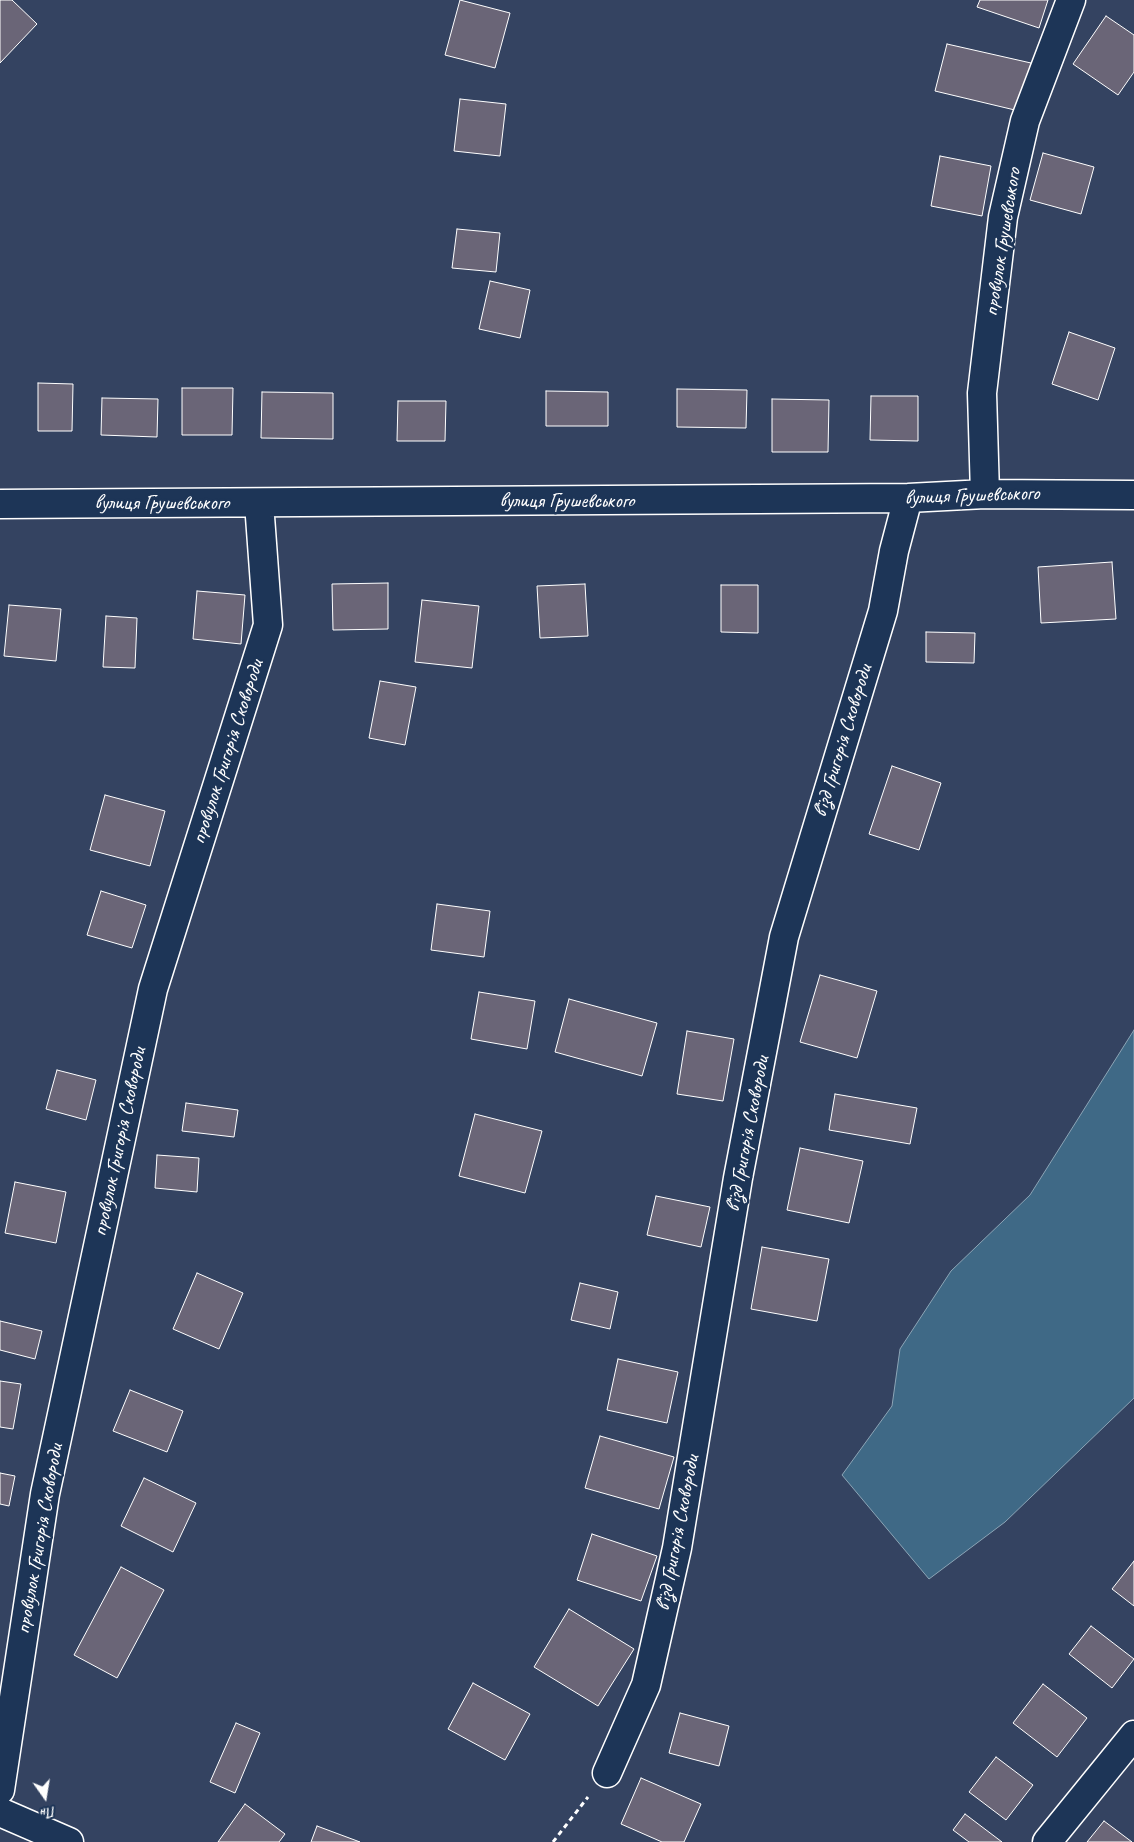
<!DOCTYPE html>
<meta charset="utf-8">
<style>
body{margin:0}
#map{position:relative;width:1134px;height:1842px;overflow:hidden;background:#344361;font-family:Caveat,sans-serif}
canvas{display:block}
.north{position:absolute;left:20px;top:1772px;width:50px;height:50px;-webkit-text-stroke:4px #1d3557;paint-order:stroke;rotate:167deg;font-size:14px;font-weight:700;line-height:20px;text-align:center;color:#fff}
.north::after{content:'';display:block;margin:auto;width:18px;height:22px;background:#fff;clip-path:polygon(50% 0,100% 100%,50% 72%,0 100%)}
</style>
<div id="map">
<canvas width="1134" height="1842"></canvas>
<div class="north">Пн</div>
</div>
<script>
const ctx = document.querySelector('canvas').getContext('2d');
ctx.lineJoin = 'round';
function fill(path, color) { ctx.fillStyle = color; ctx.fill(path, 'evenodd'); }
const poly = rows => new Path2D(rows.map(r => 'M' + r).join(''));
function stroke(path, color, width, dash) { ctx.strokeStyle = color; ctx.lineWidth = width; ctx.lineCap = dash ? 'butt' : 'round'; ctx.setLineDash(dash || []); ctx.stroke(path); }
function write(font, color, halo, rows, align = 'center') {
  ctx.font = font + ' Caveat,sans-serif'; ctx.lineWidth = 5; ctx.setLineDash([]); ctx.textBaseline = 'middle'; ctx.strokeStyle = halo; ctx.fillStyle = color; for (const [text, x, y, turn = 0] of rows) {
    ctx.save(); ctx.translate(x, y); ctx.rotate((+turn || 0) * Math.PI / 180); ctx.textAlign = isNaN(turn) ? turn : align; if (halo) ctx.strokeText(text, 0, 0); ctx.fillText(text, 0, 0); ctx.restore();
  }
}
const water = poly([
 [1134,1030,1134,1398,1005,1522,929,1579,842,1475,892,1406,900,1349,951,1271,1030,1195,1134,1030]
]);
fill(water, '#3f6986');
stroke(water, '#8ca5b6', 1);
const building = poly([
 [0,0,12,0,37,24,0,63,0,0],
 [460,0,510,13,495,68,445,55,460,0],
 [980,0,1048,0,1039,28,977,7,980,0],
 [1106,16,1134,35,1134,72,1118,95,1073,64,1106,16],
 [947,44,1031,63,1019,111,935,91,947,44],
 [460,99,506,104,500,156,454,151,460,99],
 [1043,153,1094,167,1081,214,1030,200,1043,153],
 [940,156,991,166,982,216,931,206,940,156],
 [457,229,500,233,496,272,452,268,457,229],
 [490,281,530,290,520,338,479,329,490,281],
 [1069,332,1115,348,1098,400,1052,384,1069,332],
 [38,383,73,384,72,431,38,431,38,383],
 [182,388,233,388,232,435,182,435,182,388],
 [677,389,747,390,746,428,677,427,677,389],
 [546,391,608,392,608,426,546,426,546,391],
 [262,392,333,393,333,439,261,438,262,392],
 [871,396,918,396,918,441,870,440,871,396],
 [102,398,158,399,157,437,101,435,102,398],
 [772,399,829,400,828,452,772,452,772,399],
 [398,401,446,401,445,441,397,441,398,401],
 [1112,562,1116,619,1041,623,1038,567,1112,562],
 [388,583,388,629,333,630,332,584,388,583],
 [585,584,588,636,540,638,537,586,585,584],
 [721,585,758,585,758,633,721,632,721,585],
 [197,591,245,595,241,644,193,639,197,591],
 [422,600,479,606,472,668,415,662,422,600],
 [9,605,61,609,56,661,4,656,9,605],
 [106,616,137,618,135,668,103,667,106,616],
 [926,632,975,633,974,663,926,662,926,632],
 [380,681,416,687,405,745,369,738,380,681],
 [892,766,941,783,919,850,869,834,892,766],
 [105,795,165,811,150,866,90,850,105,795],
 [101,891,146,905,132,948,87,935,101,891],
 [437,904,490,911,484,957,431,950,437,904],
 [820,975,877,991,857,1058,800,1042,820,975],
 [479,992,535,1001,527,1049,471,1039,479,992],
 [569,999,657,1023,642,1076,555,1052,569,999],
 [687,1031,734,1039,723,1101,677,1094,687,1031],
 [57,1070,96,1080,86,1120,46,1109,57,1070],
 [835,1094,917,1108,910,1144,829,1130,835,1094],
 [186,1103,238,1110,234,1137,182,1131,186,1103],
 [475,1114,542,1131,525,1193,459,1176,475,1114],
 [800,1148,863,1161,849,1223,787,1210,800,1148],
 [157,1155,199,1158,197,1192,155,1188,157,1155],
 [15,1182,66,1192,56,1243,5,1233,15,1182],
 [656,1196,710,1207,701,1247,647,1235,656,1196],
 [762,1247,829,1259,817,1321,751,1309,762,1247],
 [197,1273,243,1293,219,1349,173,1329,197,1273],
 [580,1283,618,1292,610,1329,571,1320,580,1283],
 [0,1321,42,1331,35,1359,0,1350,0,1321],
 [618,1359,678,1372,667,1423,607,1410,618,1359],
 [0,1381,21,1384,13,1429,0,1427,0,1381],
 [130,1390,183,1411,167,1452,113,1431,130,1390],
 [600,1436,674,1457,659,1509,585,1488,600,1436],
 [0,1473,15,1476,9,1506,0,1504,0,1473],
 [144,1478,196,1503,173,1552,121,1526,144,1478],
 [592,1534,657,1556,641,1601,577,1580,592,1534],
 [1134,1561,1134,1606,1112,1589,1134,1561],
 [121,1567,164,1590,117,1678,74,1655,121,1567],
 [569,1609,634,1649,598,1706,534,1667,569,1609],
 [1091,1626,1134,1659,1112,1688,1069,1654,1091,1626],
 [473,1683,530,1714,505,1760,448,1729,473,1683],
 [1043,1684,1087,1718,1057,1757,1013,1723,1043,1684],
 [680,1713,729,1726,719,1766,669,1753,680,1713],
 [236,1723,260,1733,235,1793,210,1782,236,1723],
 [996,1757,1033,1785,1006,1820,969,1792,996,1757],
 [641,1778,701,1804,684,1842,662,1842,621,1824,641,1778],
 [245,1804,285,1834,279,1842,218,1842,245,1804],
 [965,1814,1002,1842,969,1842,953,1830,965,1814],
 [1104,1821,1132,1842,1087,1842,1104,1821],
 [317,1826,360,1842,311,1842,317,1826]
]);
fill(building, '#6a6577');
stroke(building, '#fff', 1);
const minor = poly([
 [985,494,982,393,1003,217,1025,121,1071,0],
 [0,504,908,498,985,494,1134,495],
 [607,1773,646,1685,677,1548,738,1178,784,937,883,611,894,551,908,498],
 [0,1790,45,1494,153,989,268,625,259,503],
 [0,1812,69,1842],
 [1047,1842,1134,1735]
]);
stroke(minor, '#fff', 31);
stroke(poly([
 [553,1842,588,1797]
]), '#fff', 3, [5, 4]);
stroke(minor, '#1d3557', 28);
write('21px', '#fff', '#1d3557', [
 ["провулок Грушевського",1003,242,-81],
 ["вулиця Грушевського",972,496,-2],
 ["вулиця Грушевського",567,501],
 ["вулиця Грушевського",162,503],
 ["в'їзд Григорія Сковороди",843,741,-73],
 ["провулок Григорія Сковороди",228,752,-72],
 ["в'їзд Григорія Сковороди",748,1134,-79],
 ["провулок Григорія Сковороди",120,1142,-78],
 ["в'їзд Григорія Сковороди",678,1533,-79],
 ["провулок Григорія Сковороди",40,1539,-80]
]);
</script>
